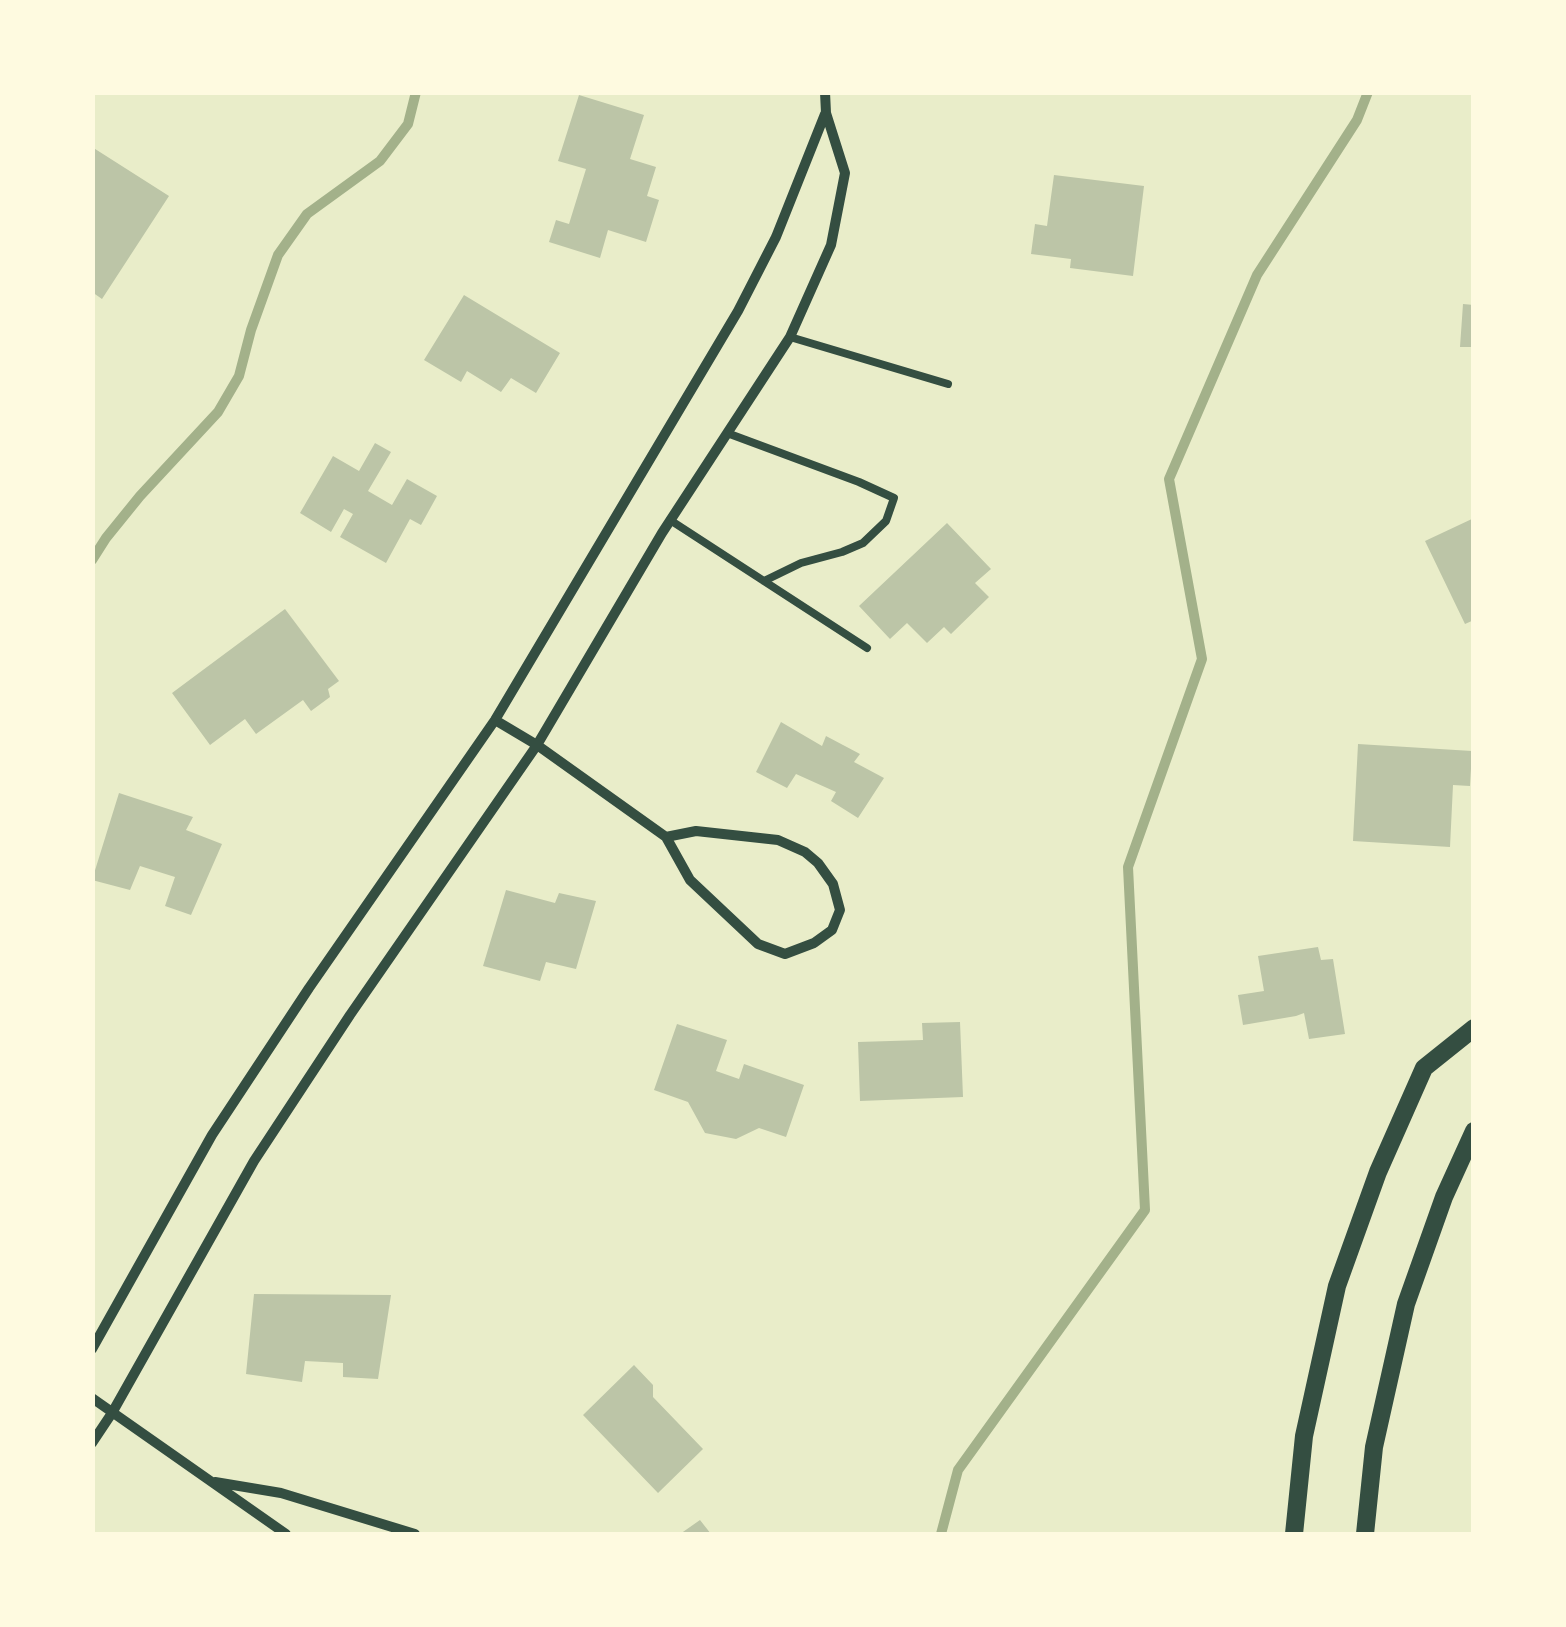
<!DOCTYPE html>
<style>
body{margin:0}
#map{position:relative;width:1566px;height:1627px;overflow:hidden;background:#e9edc9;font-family:Signika,sans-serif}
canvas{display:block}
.frame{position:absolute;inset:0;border:95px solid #fefae0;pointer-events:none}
</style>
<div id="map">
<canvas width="1566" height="1627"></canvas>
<div class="frame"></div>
</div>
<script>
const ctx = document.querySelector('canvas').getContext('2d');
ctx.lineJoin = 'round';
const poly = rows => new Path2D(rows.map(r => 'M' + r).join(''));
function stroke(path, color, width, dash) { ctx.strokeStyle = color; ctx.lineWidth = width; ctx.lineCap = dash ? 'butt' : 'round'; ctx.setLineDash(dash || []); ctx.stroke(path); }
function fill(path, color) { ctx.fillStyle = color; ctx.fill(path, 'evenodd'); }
stroke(poly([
 [92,560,106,538,140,496,218,412,239,376,251,330,278,255,307,214,380,161,408,124,416,92],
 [941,1534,958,1470,1145,1210,1128,867,1202,659,1169,479,1257,275,1357,120,1368,92]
]), '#a3b18a', 10);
fill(poly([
 [579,95,644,115,630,159,656,167,647,196,659,200,646,242,608,230,600,258,549,242,556,220,569,224,586,169,558,161],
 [92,147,169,196,102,299,92,292],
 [1054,175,1144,186,1133,276,1070,268,1071,259,1031,254,1035,224,1047,226],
 [464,295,560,353,536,393,511,378,501,392,467,371,461,382,424,360],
 [1463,304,1474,305,1474,347,1460,347],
 [375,443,391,452,368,491,392,505,407,479,437,496,421,525,410,519,386,563,340,537,353,514,344,509,331,532,300,513,333,456,359,471],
 [1474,518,1474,620,1465,624,1425,541],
 [947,523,991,569,975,583,989,597,951,634,944,627,927,643,907,623,890,639,859,606],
 [285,609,339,681,328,689,330,697,311,711,303,700,256,734,245,719,210,745,172,693],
 [781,722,822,746,826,736,860,754,854,762,884,778,858,818,831,801,836,792,796,774,787,788,756,772],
 [1358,744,1472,751,1470,786,1453,785,1450,847,1353,841],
 [119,793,193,817,186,830,222,844,191,915,165,906,175,877,140,866,130,890,92,880],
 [506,890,555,903,559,893,596,901,576,969,546,962,540,981,483,966],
 [1318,947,1321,960,1333,959,1345,1034,1309,1039,1304,1013,1296,1016,1243,1025,1238,995,1264,991,1258,956],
 [960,1022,963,1097,860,1101,858,1042,923,1040,922,1023],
 [677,1024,727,1040,716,1071,739,1079,744,1064,804,1085,786,1137,759,1128,736,1139,705,1133,688,1102,654,1090],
 [254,1294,391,1295,378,1379,343,1377,343,1363,305,1361,302,1382,246,1374],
 [634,1365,653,1385,653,1397,703,1449,658,1493,583,1415],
 [700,1520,711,1534,680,1534]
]), '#bcc5a7');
stroke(poly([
 [790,337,948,384],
 [727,433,859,482,894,498,886,521,863,543,842,552,801,563,764,581],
 [670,520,867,648]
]), '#344e41', 8);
stroke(poly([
 [495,720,537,745,666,837,690,880,758,944,785,954,814,943,832,930,840,910,833,884,818,863,805,852,778,840,696,831,666,837],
 [92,1349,212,1135,309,988,495,720,738,311,776,237,825,114],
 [92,1398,286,1534],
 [92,1443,112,1413,254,1161,350,1015,537,745,662,533,790,337,831,245,845,173,826,113,825,92],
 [215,1482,281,1493,415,1534]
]), '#344e41', 10);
stroke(poly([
 [1294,1534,1304,1436,1337,1286,1378,1172,1424,1068,1474,1028],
 [1365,1534,1374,1447,1406,1304,1444,1197,1474,1131]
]), '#344e41', 18);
</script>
